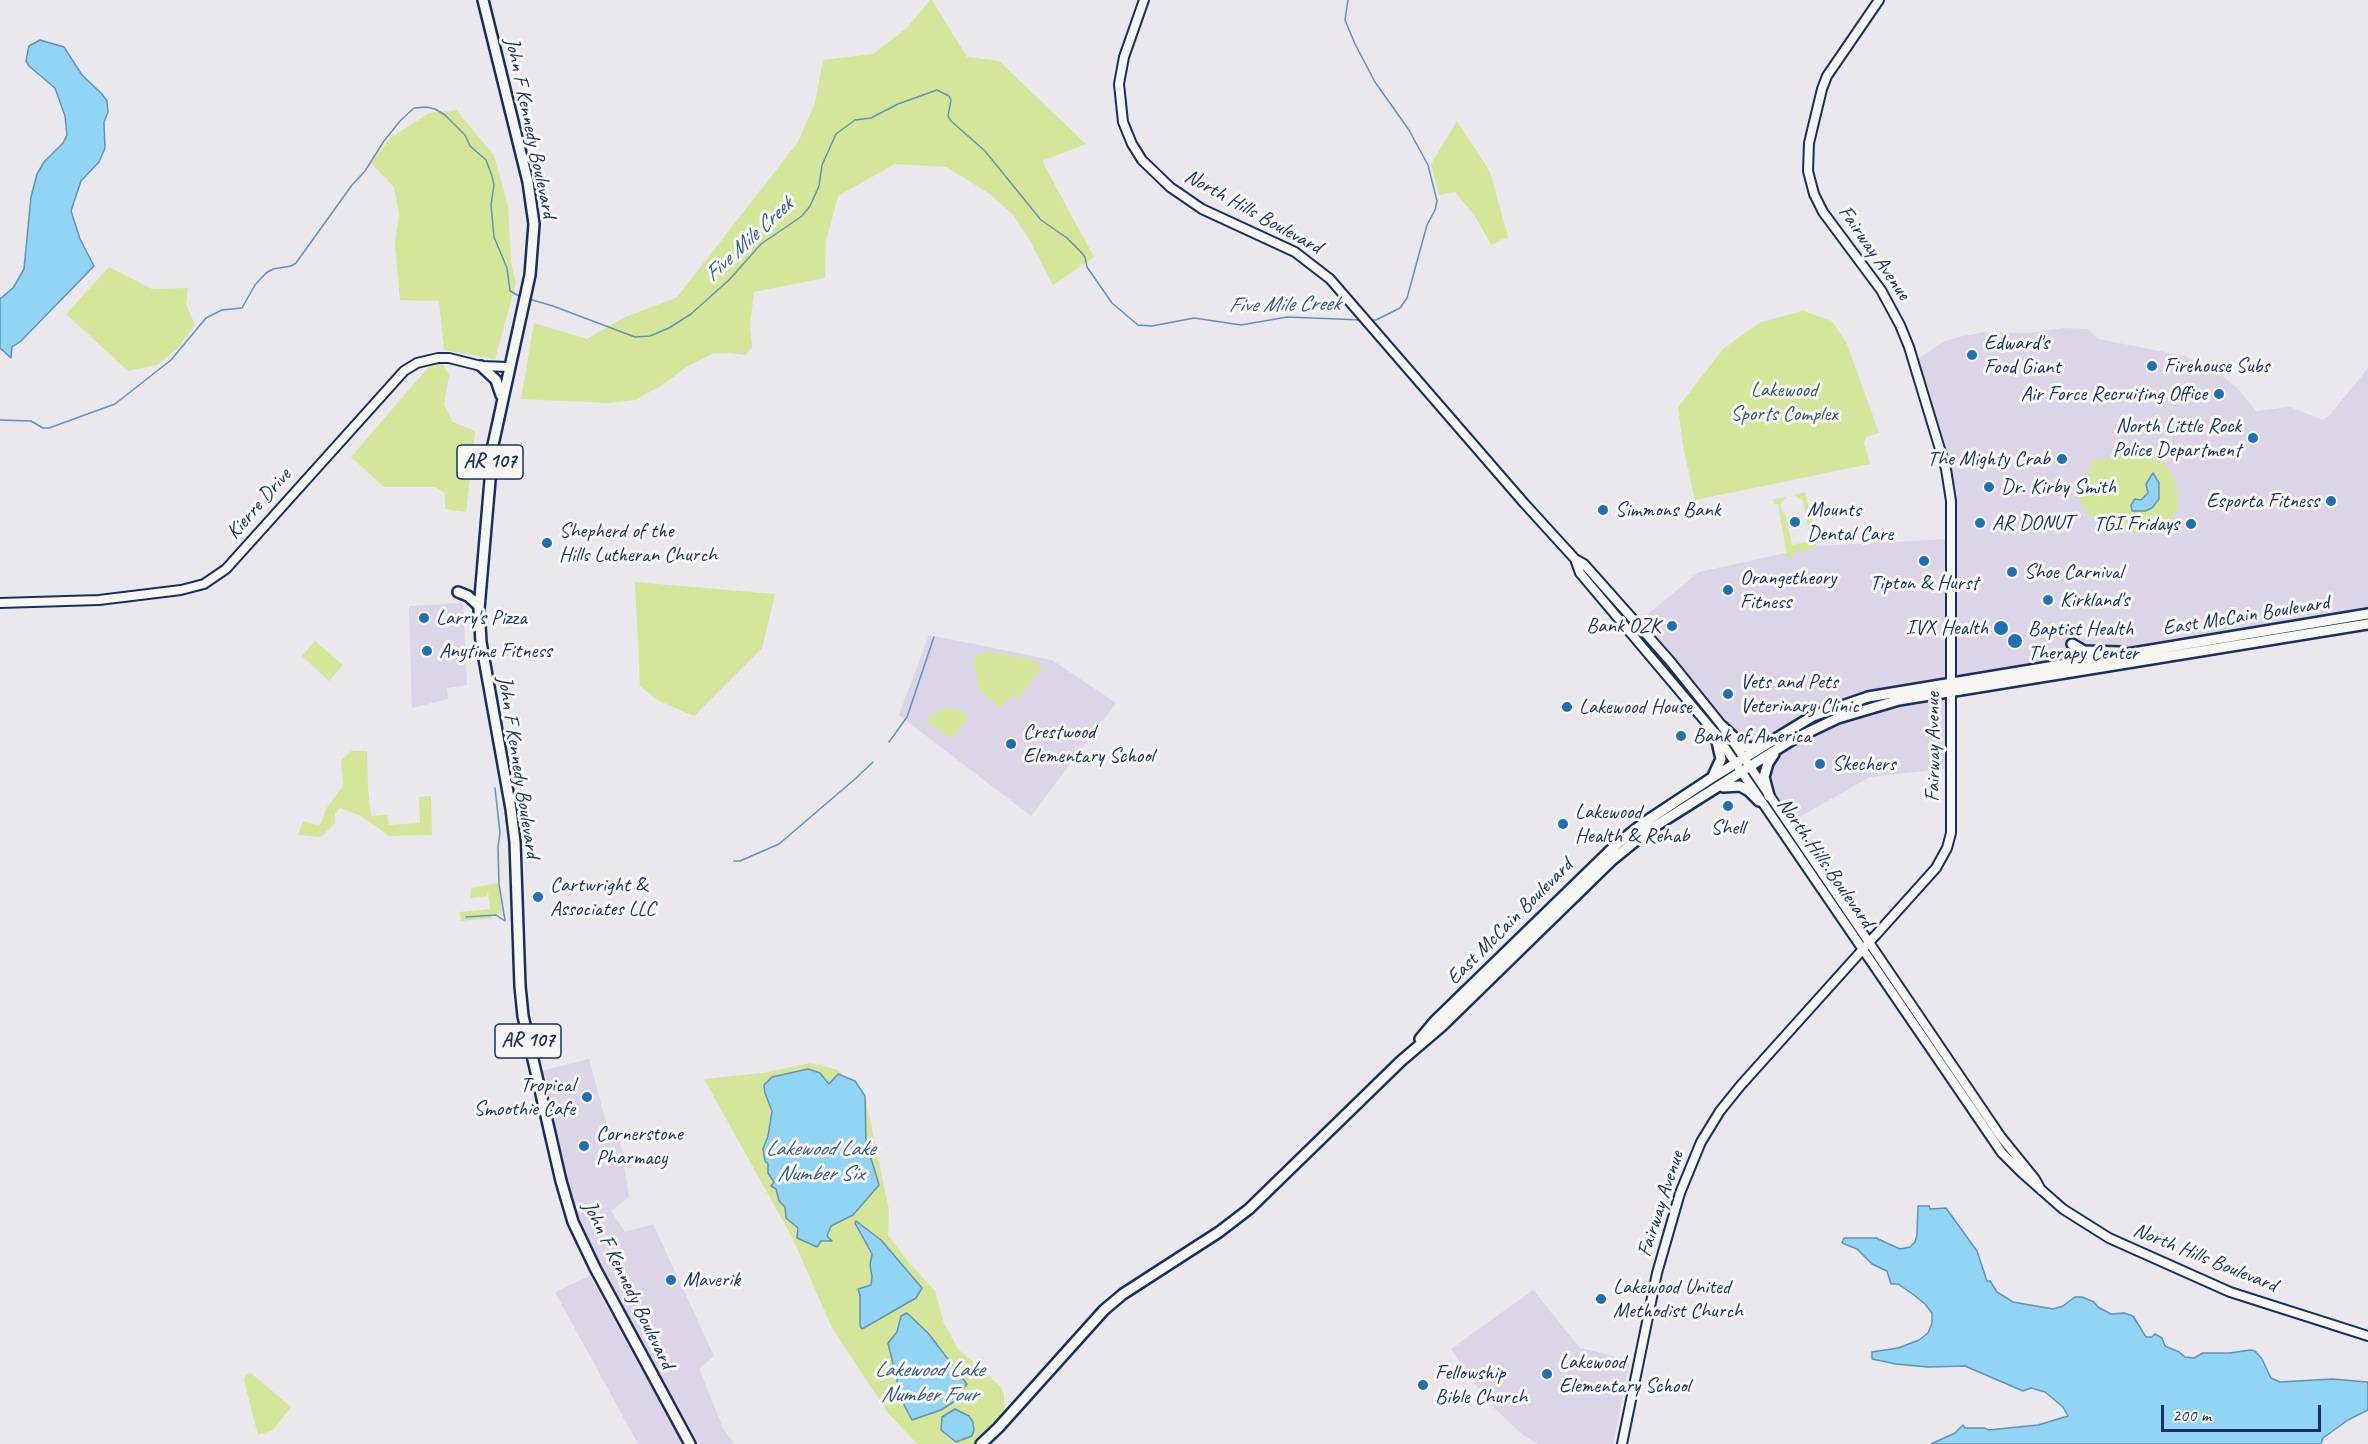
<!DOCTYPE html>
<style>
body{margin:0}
#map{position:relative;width:2368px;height:1444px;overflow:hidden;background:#eae7ed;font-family:Caveat,sans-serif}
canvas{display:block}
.scale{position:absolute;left:2161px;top:1405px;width:160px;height:27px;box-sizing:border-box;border:3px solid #1b2f5e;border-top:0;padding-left:8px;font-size:18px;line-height:21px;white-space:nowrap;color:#1b2f5e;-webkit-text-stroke:4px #f6f6f2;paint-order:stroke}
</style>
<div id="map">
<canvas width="2368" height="1444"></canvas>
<div class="scale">200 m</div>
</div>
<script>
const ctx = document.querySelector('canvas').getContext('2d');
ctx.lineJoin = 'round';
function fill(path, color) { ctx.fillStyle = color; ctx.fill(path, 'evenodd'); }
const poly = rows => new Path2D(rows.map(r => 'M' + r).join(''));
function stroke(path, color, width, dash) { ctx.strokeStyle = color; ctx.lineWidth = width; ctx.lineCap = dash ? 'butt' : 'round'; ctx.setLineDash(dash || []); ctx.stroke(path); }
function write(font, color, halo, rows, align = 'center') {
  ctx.font = font + ' Caveat,sans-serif'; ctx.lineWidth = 6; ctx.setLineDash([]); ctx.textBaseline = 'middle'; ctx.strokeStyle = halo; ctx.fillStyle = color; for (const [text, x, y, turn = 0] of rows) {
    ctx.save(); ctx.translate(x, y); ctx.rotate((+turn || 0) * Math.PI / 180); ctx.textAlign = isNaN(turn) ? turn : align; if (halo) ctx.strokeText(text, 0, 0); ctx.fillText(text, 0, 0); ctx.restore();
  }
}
fill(poly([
 [2064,328,2088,329,2098,339,2185,356,2219,373,2238,389,2256,411,2290,407,2323,420,2330,415,2368,368,2368,614,1840,706,1751,748,1738,743,1636,624,1699,572,1817,546,1950,539,1950,493,1914,362,1943,342,1958,337,1985,332,2029,333],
 [463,603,467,685,447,688,448,699,412,708,409,606],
 [929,635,1052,660,1116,703,1031,816,899,715],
 [1951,692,1952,768,1870,777,1787,824,1769,796,1765,769,1770,758,1811,730,1838,718],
 [589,1059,607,1126,620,1138,629,1197,611,1211,625,1232,653,1224,714,1356,699,1369,723,1428,734,1444,699,1444,640,1340,595,1268,566,1201,541,1071],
 [590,1276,643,1373,683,1444,638,1444,555,1292],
 [1533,1290,1580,1348,1630,1360,1613,1444,1538,1444,1523,1435,1488,1402,1451,1349]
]), '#dcd4e7');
fill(poly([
 [930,0,932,0,967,57,999,61,1086,144,1042,161,1094,257,1053,285,1030,241,1014,216,990,194,946,167,895,164,838,196,826,241,825,278,754,292,750,325,752,347,746,355,728,353,712,354,688,366,659,387,635,400,609,403,521,399,534,323,587,339,623,318,677,297,798,142,815,103,823,60,873,54,907,28],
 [456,110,494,155,508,206,511,262,516,283,495,359,444,350,439,301,400,300,395,244,399,214,394,187,371,163,390,138,429,113],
 [1457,121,1490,172,1508,237,1491,245,1475,216,1455,192,1439,195,1431,164],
 [109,267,152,289,188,288,186,304,195,325,177,349,157,365,128,371,66,314],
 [1803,311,1832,321,1847,344,1879,433,1866,437,1864,443,1870,464,1695,500,1683,446,1678,407,1724,348,1761,322],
 [442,363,449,375,444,405,453,422,475,431,466,512,445,509,445,493,435,487,384,487,351,457,431,364],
 [2126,453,2128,456,2146,454,2159,458,2169,469,2175,482,2177,494,2180,494,2181,496,2177,497,2178,509,2173,515,2175,522,2140,526,2141,532,2131,534,2130,531,2112,531,2099,526,2081,504,2079,494,2073,490,2091,468,2092,459,2095,458,2097,461],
 [1805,492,1816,540,1816,548,1802,552,1797,550,1792,558,1787,556,1778,504,1774,504,1773,499,1786,497,1780,505,1782,511,1786,516,1792,545,1811,541,1803,501,1794,495],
 [635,582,775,594,762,648,694,716,657,700,640,686],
 [315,641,343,665,329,681,302,656],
 [984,651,1030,659,1042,668,1018,699,1012,695,1004,705,999,707,979,689,973,659],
 [945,709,957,709,969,718,953,737,948,737,927,721,934,713],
 [351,751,367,751,368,788,371,816,387,815,389,825,420,823,419,797,431,796,432,835,389,836,361,816,340,808,335,814,335,823,321,837,298,835,303,821,318,825,321,823,326,809,343,786,341,761],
 [498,883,502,913,491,914,492,918,461,921,460,912,490,909,488,891,487,896,470,898,471,888],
 [811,1063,838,1070,865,1096,889,1210,888,1235,906,1259,935,1291,944,1323,958,1349,1001,1387,1004,1395,1005,1420,978,1444,917,1444,888,1413,832,1328,793,1239,704,1079,763,1073],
 [251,1373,291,1407,273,1430,258,1435,244,1380,246,1374]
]), '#d5e69a');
const water = poly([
 [40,40,64,47,82,75,102,94,107,101,108,112,104,122,105,148,99,162,81,181,71,211,80,239,94,266,21,341,12,347,11,358,0,348,0,299,13,288,24,269,31,197,37,174,44,162,63,143,67,135,65,116,55,88,29,66,26,61,29,46,40,40],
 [2153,473,2159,483,2159,499,2152,508,2145,511,2132,511,2131,505,2135,499,2141,500,2148,493,2146,484,2153,473],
 [808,1069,820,1073,829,1084,838,1074,855,1081,865,1096,866,1142,879,1185,853,1215,831,1226,827,1236,832,1241,821,1241,817,1247,797,1238,798,1228,786,1218,785,1207,779,1201,776,1189,771,1186,774,1182,768,1173,768,1164,765,1161,763,1149,768,1136,772,1111,765,1093,764,1085,772,1077,808,1069],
 [1918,1206,1929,1206,1930,1209,1946,1208,1977,1251,1987,1281,1990,1281,1997,1292,2013,1302,2053,1309,2063,1306,2075,1297,2082,1297,2094,1302,2098,1307,2111,1314,2124,1313,2133,1316,2146,1337,2152,1337,2155,1334,2162,1338,2165,1346,2179,1352,2185,1357,2194,1358,2203,1353,2230,1353,2250,1350,2255,1351,2262,1359,2271,1378,2280,1382,2332,1379,2368,1382,2368,1410,2348,1420,2323,1438,2321,1444,1931,1444,1955,1433,1963,1425,1965,1428,1985,1428,1988,1430,2038,1425,2068,1416,2063,1407,2045,1392,2031,1388,2023,1391,1965,1366,1928,1367,1896,1364,1872,1359,1872,1352,1898,1348,1919,1340,1928,1333,1932,1323,1932,1313,1925,1304,1914,1295,1898,1284,1891,1284,1887,1271,1872,1264,1857,1249,1842,1243,1844,1238,1876,1238,1900,1249,1910,1247,1915,1242,1917,1235,1918,1206],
 [856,1221,881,1240,922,1288,916,1298,862,1329,860,1326,860,1295,858,1289,871,1285,872,1276,870,1265,872,1254,855,1223,856,1221],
 [907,1313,928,1333,967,1384,955,1401,941,1410,912,1420,902,1401,888,1343,897,1332,901,1316,907,1313],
 [955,1409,969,1416,973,1422,974,1430,972,1436,956,1442,941,1430,942,1417,955,1409]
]);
fill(water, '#91d4f3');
stroke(water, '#6292b7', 1.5);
stroke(poly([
 [1348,0,1345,20,1355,44,1375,82,1409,130,1428,165,1437,201,1435,210,1427,225,1407,298,1400,308,1376,320,1370,320],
 [529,299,553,306,635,337,650,336,669,328,691,314,730,279,761,244,802,216,810,206,819,186,822,165,836,134,855,120,871,118,898,104,937,90,949,96,951,100,948,116,951,121,985,151,1041,220,1067,238,1080,251,1085,257,1087,267,1112,303,1138,325,1152,326,1194,318,1241,325,1287,317,1362,320],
 [0,420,31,421,43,428,49,428,115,404,171,360,206,318,222,310,242,308,255,285,266,273,273,269,291,266,296,263,352,185,365,171,384,141,400,121,414,108,426,107,435,109,445,115,465,135,470,146,486,160,492,176,494,185,491,205,494,237,507,268,510,291,521,297],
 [889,742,907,717,934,637],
 [495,788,500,833,498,847,499,885,505,920],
 [734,861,740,861,779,844,855,779,873,762],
 [466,917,496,915,505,921]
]), '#6292b7', 1.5);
const minor = poly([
 [1144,0,1124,57,1119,84,1123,122,1132,144,1142,160,1170,187,1202,209,1295,252,1330,279,1524,503,1575,559,1584,564,1670,661,1723,727,2001,1137,2035,1179,2041,1190],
 [1575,559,1580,573,1715,733,1987,1131,2002,1153,2021,1172,2063,1209,2109,1238,2230,1292,2368,1336],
 [0,603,99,600,181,590,204,584,226,569,404,371,417,363,438,358,449,358,481,366,508,367],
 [1622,1444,1657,1273,1680,1193,1701,1142,1720,1111,1741,1085,1936,868,1947,848,1951,833,1951,501,1946,469,1909,347,1900,325,1881,290,1823,212,1814,194,1808,171,1809,143,1822,89,1827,76,1879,0]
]);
const major = poly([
 [483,0,528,182,534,224,530,275,493,445,479,609,481,642,511,809,515,842,520,986,523,1016,561,1181,573,1222,595,1268,690,1444],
 [481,366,496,380,501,395],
 [458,592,468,596,479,606],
 [2072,644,2084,651,2119,652],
 [1723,727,1744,747,1751,748,1761,745],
 [1713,776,1721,759,1715,733],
 [1723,787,1740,786,1749,791,1759,801],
 [1769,796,1764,777,1768,763,1774,754],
 [1420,1039,1435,1021,1617,844,1645,822,1710,779,1813,716,1868,697,2368,614],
 [981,1444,998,1428,1104,1310,1123,1294,1219,1232,1249,1209,1401,1061,1442,1026,1612,860,1649,830,1790,741,1838,718,1899,700,2368,624]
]);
stroke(minor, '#1b2f5e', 12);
stroke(major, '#1b2f5e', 14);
stroke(minor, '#f6f6f2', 8);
stroke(major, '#f6f6f2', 9);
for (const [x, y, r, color] of [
 [1972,355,6,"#1f6fb2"],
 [2152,366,6,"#1f6fb2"],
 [2219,394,6,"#1f6fb2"],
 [2253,438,6,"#1f6fb2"],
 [2062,459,6,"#1f6fb2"],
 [1989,487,6,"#1f6fb2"],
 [2331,501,6,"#1f6fb2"],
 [1603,510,6,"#1f6fb2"],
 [1795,522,6,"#1f6fb2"],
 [1980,523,6,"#1f6fb2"],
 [2191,524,6,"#1f6fb2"],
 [547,543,6,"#1f6fb2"],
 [1924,561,6,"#1f6fb2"],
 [2012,572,6,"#1f6fb2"],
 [1728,590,6,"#1f6fb2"],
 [2048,600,6,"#1f6fb2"],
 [424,618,6,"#1f6fb2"],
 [1672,626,6,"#1f6fb2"],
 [2001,628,8,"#1f6fb2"],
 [2015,641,8,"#1f6fb2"],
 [427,651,6,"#1f6fb2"],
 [1728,694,6,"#1f6fb2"],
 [1567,707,6,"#1f6fb2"],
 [1681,736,6,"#1f6fb2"],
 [1011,744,6,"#1f6fb2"],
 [1820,764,6,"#1f6fb2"],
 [1728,806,6,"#1f6fb2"],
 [1563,824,6,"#1f6fb2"],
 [538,897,6,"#1f6fb2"],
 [587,1097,6,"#1f6fb2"],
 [584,1146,6,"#1f6fb2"],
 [671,1280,6,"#1f6fb2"],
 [1601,1299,6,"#1f6fb2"],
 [1547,1374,6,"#1f6fb2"],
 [1423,1385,6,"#1f6fb2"]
]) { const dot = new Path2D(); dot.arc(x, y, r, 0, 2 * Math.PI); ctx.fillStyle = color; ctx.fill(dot); stroke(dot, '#f6f6f2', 2); }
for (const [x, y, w] of [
 [490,462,66],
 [528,1041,66]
]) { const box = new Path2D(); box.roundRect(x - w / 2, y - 17, w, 34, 4.5); ctx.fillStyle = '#f6f6f2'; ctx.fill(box); stroke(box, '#1b2f5e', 1.5); }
write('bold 20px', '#1b2f5e', null, [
 ["AR 107",490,462],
 ["AR 107",528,1041]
]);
write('21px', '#1b2f5e', '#f6f6f2', [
 ["John F Kennedy Boulevard",530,128,78],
 ["North Hills Boulevard",1253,212,29],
 ["Fairway Avenue",1874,253,55],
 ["Kierre Drive",259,504,-49],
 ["East McCain Boulevard",2246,616,-9],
 ["Fairway Avenue",1933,747,-90],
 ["John F Kennedy Boulevard",518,767,81],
 ["North Hills Boulevard",1825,863,55],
 ["East McCain Boulevard",1510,922,-45],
 ["Fairway Avenue",1661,1204,-72],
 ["North Hills Boulevard",2205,1258,22],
 ["John F Kennedy Boulevard",628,1285,64]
]);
write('21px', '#1b2f5e', '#f6f6f2', [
 ["Edward's",1984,343],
 ["Food Giant",1984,367],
 ["Firehouse Subs",2164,366],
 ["Air Force Recruiting Office",2207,394,"right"],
 ["North Little Rock",2241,426,"right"],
 ["Police Department",2241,450,"right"],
 ["The Mighty Crab",2050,459,"right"],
 ["Dr. Kirby Smith",2001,487],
 ["Esporta Fitness",2319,501,"right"],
 ["Simmons Bank",1615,510],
 ["Mounts",1807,510],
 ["Dental Care",1807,534],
 ["AR DONUT",1992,523],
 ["TGI Fridays",2179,524,"right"],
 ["Shepherd of the",559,531],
 ["Hills Lutheran Church",559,555],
 ["Shoe Carnival",2024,572],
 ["Orangetheory",1740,578],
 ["Fitness",1740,602],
 ["Tipton & Hurst",1924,583,"center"],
 ["Kirkland's",2060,600],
 ["Larry's Pizza",436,618],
 ["Bank OZK",1660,626,"right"],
 ["IVX Health",1988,628,"right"],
 ["Baptist Health",2028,629],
 ["Therapy Center",2028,653],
 ["Anytime Fitness",439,651],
 ["Vets and Pets",1740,682],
 ["Veterinary Clinic",1740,706],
 ["Lakewood House",1579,707],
 ["Crestwood",1023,732],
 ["Elementary School",1023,756],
 ["Bank of America",1693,736],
 ["Skechers",1832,764],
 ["Lakewood",1575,812],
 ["Health & Rehab",1575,836],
 ["Shell",1728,828,"center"],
 ["Cartwright &",550,885],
 ["Associates LLC",550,909],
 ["Tropical",575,1085,"right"],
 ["Smoothie Cafe",575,1109,"right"],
 ["Cornerstone",596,1134],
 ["Pharmacy",596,1158],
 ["Maverik",683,1280],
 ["Lakewood United",1613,1287],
 ["Methodist Church",1613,1311],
 ["Lakewood",1559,1362],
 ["Elementary School",1559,1386],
 ["Fellowship",1435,1373],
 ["Bible Church",1435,1397]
], 'left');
write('21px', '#40546a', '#f6f6f2', [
 ["Lakewood",1784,390],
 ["Sports Complex",1784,414]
]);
write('italic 22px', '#385883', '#f6f6f2', [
 ["Five Mile Creek",749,240,-43],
 ["Five Mile Creek",1284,305,-1],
 ["Lakewood Lake",820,1149],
 ["Number Six",820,1174],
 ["Lakewood Lake",929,1370],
 ["Number Four",929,1395]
]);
</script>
